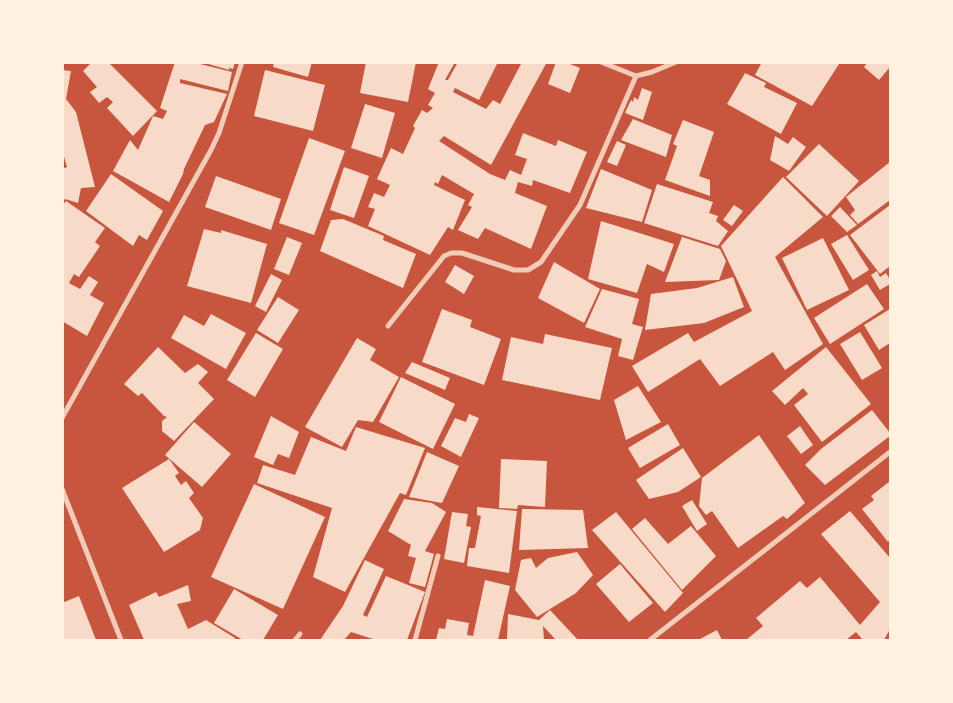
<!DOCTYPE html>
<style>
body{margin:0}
#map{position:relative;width:953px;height:703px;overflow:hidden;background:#c8553d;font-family:"Golos Text",sans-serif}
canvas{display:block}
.frame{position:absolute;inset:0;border:64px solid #fff3e0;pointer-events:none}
</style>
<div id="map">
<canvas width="953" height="703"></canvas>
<div class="frame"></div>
</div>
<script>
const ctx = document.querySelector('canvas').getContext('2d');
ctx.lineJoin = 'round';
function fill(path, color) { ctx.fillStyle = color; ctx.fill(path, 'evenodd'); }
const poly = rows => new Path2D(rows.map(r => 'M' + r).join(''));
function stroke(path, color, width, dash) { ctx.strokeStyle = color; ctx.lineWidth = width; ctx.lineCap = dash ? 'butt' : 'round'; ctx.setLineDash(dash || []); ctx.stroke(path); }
fill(poly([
 [92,62,109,63,157,111,133,136,107,108,113,102,107,97,99,103,90,92,97,87,83,71],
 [175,62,192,62,232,72,228,91,180,79,180,83,227,94,214,122,205,125,184,169,183,174,169,202,113,171,130,140,138,150,153,116,163,119,167,111,160,108],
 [235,62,233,69,229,68,229,70,205,63],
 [274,62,312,62,308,77,273,67],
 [366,62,416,62,408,102,360,93],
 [439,62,455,62,445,80,448,80,458,62,498,62,479,100,455,88,453,92,486,109,493,100,500,104,522,62,547,62,491,165,444,136,439,141,490,174,505,180,510,170,521,175,527,159,515,155,523,133,556,146,558,140,587,152,570,193,533,180,532,186,518,182,515,193,547,206,531,249,485,228,478,239,458,230,472,207,468,205,474,194,442,175,438,184,435,182,434,185,465,200,453,230,448,227,430,255,368,226,375,209,368,207,374,193,384,197,390,185,377,179,391,148,403,154,415,128,413,126,422,110,427,113,433,108,428,105,435,93,428,89],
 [556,62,565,62,580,68,570,93,548,84],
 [762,62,836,62,839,64,812,106,755,75],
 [868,62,890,62,890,67,879,80,864,67],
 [62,70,71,71,66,99,76,112,95,187,81,188,78,203,65,199,62,202,62,189,64,189,62,169,67,167,62,150],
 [265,70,325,85,313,131,254,116],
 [745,73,766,83,764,87,797,103,781,134,727,104],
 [642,88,652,92,643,120,625,113,631,100,633,102,634,97,638,100],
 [365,104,395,113,382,158,351,148],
 [633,119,672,135,666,157,621,140],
 [683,120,714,132,699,176,710,180,710,196,665,180,677,146,673,144],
 [775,136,788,144,793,137,806,147,789,171,770,160],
 [309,138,345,151,314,235,279,223],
 [617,141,626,145,617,166,607,162],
 [819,144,859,181,827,216,786,177],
 [890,162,890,200,858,224,850,215,855,210,846,197],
 [344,167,369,176,354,218,330,210],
 [601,169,652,190,642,222,586,208],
 [111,174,163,211,147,240,139,235,133,246,86,211],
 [216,176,281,199,271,230,205,207],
 [783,177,823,217,775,257,823,344,785,370,773,352,720,386,700,359,648,392,632,366,688,333,694,342,752,311,721,246],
 [657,184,713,202,709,213,718,216,716,221,728,231,718,246,644,223],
 [66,201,105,228,95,242,100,246,79,277,74,274,69,283,80,289,89,276,98,282,90,295,104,303,87,336,62,321,62,206],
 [734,205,743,211,732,226,723,220],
 [890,205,890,266,880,274,850,235],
 [840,207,857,225,847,232,831,216],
 [343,219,384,236,383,240,416,254,403,288,320,251,331,220],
 [601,221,674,244,664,272,647,264,637,293,588,279],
 [204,229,221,233,221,230,267,244,251,303,187,286],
 [847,235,869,270,853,280,831,244],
 [287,237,302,243,289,275,274,269],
 [682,237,720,249,726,261,719,280,665,282],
 [823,238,849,290,807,310,782,258],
 [554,262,600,289,584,323,538,298],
 [455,265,474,276,464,294,445,282],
 [877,271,880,277,886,273,890,280,890,284,880,290,871,275],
 [271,274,282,280,266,312,255,306],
 [733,277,744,307,704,323,645,330,651,294,697,288],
 [867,284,884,309,830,344,814,318],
 [602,289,639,299,632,324,643,327,633,360,618,356,622,339,585,327],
 [278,297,299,310,278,343,257,330],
 [442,309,472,320,470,327,501,339,484,385,422,362],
 [890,309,890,343,879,350,864,325],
 [211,314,246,333,226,369,171,338,184,315,204,326],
 [860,332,882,368,862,380,840,344],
 [256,333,283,349,255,397,227,380],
 [545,334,612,348,600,400,502,380,511,337,543,344],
 [357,338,376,349,370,360,399,377,373,422,358,420,342,447,305,427],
 [158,347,185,373,198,364,208,372,198,383,214,399,174,441,162,431,162,421,167,417,164,416,142,393,138,396,124,384],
 [826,347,871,404,822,442,794,405,808,394,803,388,785,405,772,391],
 [412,362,450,378,445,390,405,373],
 [401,377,455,404,433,449,379,422],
 [638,386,661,422,626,440,614,400],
 [872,410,890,433,890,436,825,485,805,465,821,449],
 [469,414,479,418,461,457,441,446,455,418,466,422],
 [271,416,299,432,289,458,278,454,273,465,254,457],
 [194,422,231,454,202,487,165,455],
 [668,424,680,445,640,468,628,448],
 [800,426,813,445,801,454,787,436],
 [356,427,425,448,406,495,400,493,345,592,313,577,332,508,257,483,263,465,295,475,311,437,346,451],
 [759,435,805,503,787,519,783,516,738,548,712,511,706,515,699,506,702,478],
 [683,448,701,477,678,492,649,499,636,480],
 [427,452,459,466,442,503,409,497],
 [169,459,179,473,175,476,181,485,186,481,194,493,189,498,203,518,200,530,164,552,122,488],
 [501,459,547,461,545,507,518,505,517,509,499,508],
 [890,481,890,539,888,542,862,509,874,500,871,496],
 [254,484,325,517,283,609,211,577],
 [404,499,432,503,446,512,425,551,434,554,425,587,409,583,416,558,408,556,411,545,388,531],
 [692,500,707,524,697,531,682,506],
 [477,507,517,511,509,573,467,566,469,548,475,548,481,516,477,515],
 [522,509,583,510,588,548,519,550],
 [850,511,890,558,890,629,884,640,861,640,862,639,856,632,846,640,746,640,763,626,756,618,800,581,807,588,820,577,860,625,880,602,821,534],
 [452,512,468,514,466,526,471,527,464,563,444,559],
 [616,512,683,593,665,612,592,530],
 [645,518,668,544,691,526,716,556,682,590,632,529],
 [577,552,593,575,576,593,537,617,515,590,521,560,531,558,536,568,548,558],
 [365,560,384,569,363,615,367,617,386,576,425,592,407,640,376,640,351,632,344,640,320,640,343,606],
 [620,564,653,603,629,622,596,584],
 [485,580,510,586,498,640,436,640,439,628,445,629,447,619,469,623,467,635,473,636],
 [188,585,191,601,177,604,188,629,206,620,235,638,235,640,144,640,129,605,156,592,159,597],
 [234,589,278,615,263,640,243,640,214,623],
 [79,596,96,640,62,640,62,603],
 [550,610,578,640,556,640,543,626,544,640,507,640,508,614,539,620],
 [717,630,722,640,698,640]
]), '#f7dbc8');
stroke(poly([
 [601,62,636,76,652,72,676,62],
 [388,326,444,256,451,253,462,253,514,270,528,270,541,262,580,205,636,76],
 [62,418,211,150,219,133,242,62],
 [62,489,121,640],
 [295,640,300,634],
 [415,640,438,556],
 [650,640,890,452]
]), '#f1ccb7', 5);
</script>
